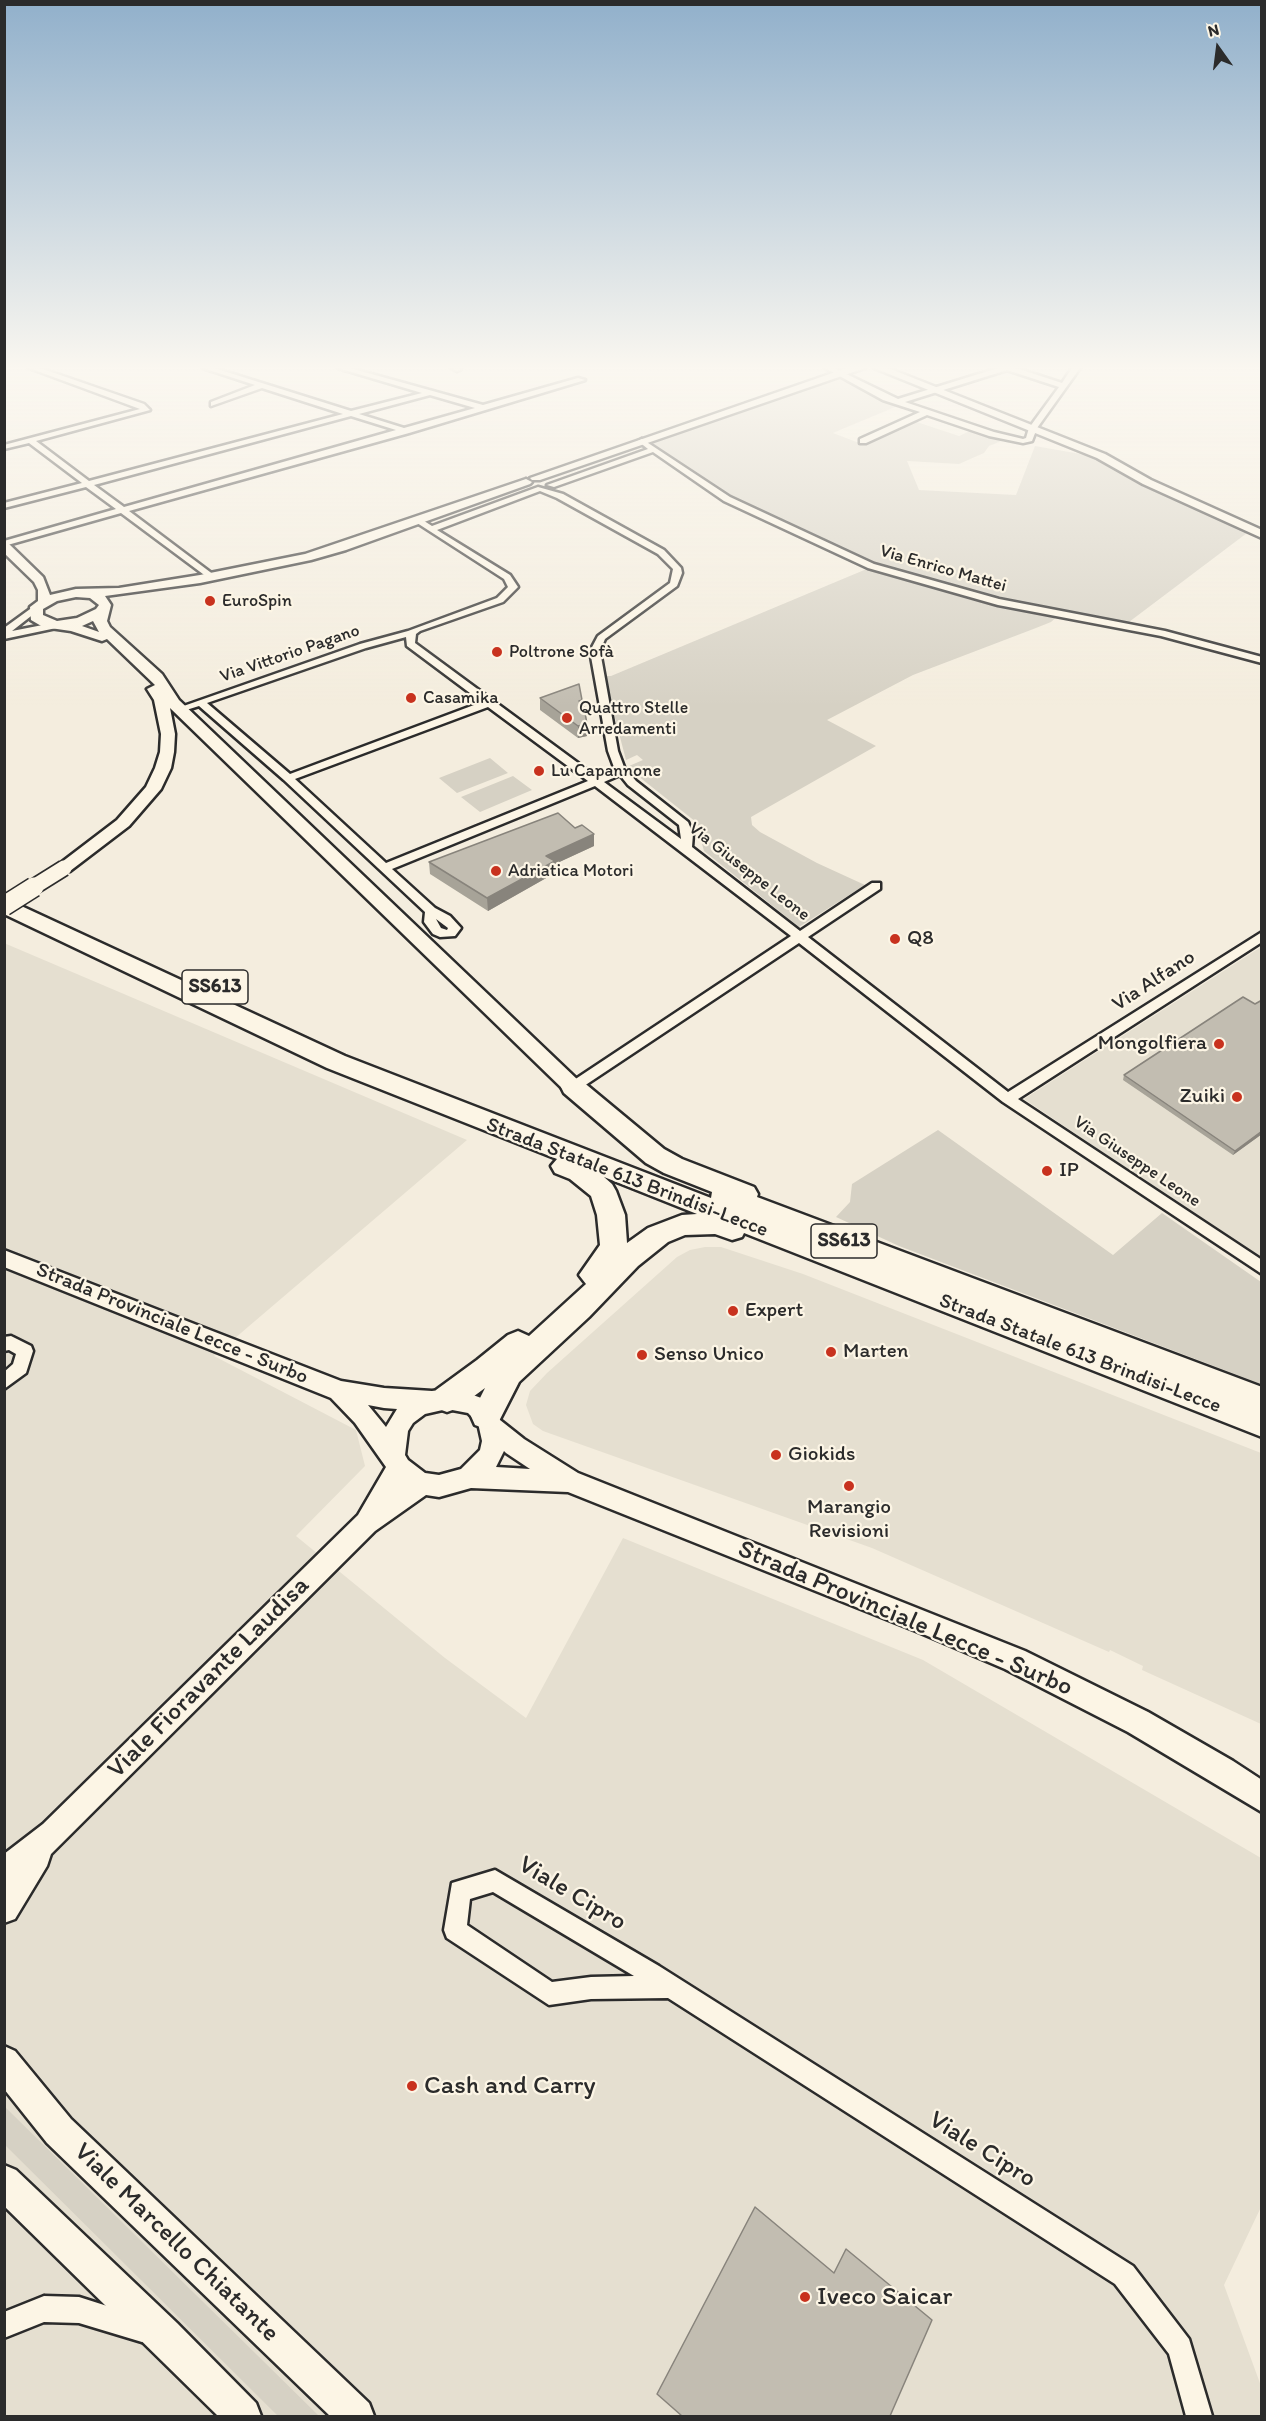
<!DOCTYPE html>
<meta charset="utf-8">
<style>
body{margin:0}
#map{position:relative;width:1266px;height:2421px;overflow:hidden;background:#f4edde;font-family:Itim,sans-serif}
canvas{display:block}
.frame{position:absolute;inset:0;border:6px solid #2b2b2b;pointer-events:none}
.north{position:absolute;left:1188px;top:18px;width:60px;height:60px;-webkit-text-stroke:4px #fcf5e5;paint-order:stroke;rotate:346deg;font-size:16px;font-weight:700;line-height:24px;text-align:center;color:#2b2b2b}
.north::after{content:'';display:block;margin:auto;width:21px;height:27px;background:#2b2b2b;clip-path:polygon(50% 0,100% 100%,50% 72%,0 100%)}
</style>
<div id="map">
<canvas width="1266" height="2421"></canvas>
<div class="frame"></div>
<div class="north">N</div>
</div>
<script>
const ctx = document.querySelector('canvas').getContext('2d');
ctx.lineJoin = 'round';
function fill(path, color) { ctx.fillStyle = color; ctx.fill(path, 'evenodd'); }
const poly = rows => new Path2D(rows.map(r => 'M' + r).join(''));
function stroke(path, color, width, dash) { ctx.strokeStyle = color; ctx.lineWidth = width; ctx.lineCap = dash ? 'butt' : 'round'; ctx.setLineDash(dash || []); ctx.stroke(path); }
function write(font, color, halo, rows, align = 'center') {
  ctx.font = font + ' Itim,sans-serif'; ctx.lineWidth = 4.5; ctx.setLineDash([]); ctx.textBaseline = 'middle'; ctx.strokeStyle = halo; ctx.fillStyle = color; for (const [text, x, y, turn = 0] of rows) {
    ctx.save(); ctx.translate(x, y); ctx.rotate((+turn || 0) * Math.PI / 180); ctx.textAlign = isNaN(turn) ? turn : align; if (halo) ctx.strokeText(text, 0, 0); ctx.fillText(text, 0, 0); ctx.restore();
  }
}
fill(poly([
 [4,943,467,1140,214,1356,356,1430,365,1466,296,1536,445,1658,526,1718,623,1538,923,1660,1261,1858,1261,2207,1224,2285,1261,2386,1261,2416,5,2416],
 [1261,947,1261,1259,1024,1099],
 [705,1247,721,1247,803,1274,1261,1453,1261,1724,1142,1670,1143,1666,1110,1650,1109,1652,872,1548,543,1431,533,1424,526,1405,530,1391,547,1373,677,1257,690,1250]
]), '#e5dfd0');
fill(poly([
 [841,376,876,396,900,405,833,433,862,444,914,421,959,436,972,430,1004,440,989,446,984,453,959,464,907,461,919,490,1016,495,1035,446,1098,457,1247,533,1129,622,1000,601,865,561,721,492,649,442],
 [869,568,998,604,1059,615,1051,622,1036,628,913,675,827,720,876,746,751,817,752,825,760,832,817,863,865,885,799,927,704,851,696,822,633,772,629,766,643,760,637,755,626,760,604,676,611,676],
 [490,758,508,773,457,793,439,778],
 [513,776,532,790,480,812,461,797],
 [938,1130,1113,1255,1162,1213,1261,1282,1261,1384,899,1246,836,1217,850,1202,852,1184],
 [5,2107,319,2416,278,2416,5,2145]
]), '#d6d1c4');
const street = poly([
 [29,368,40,368,144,404,150,410,36,441,89,481,343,414,262,388,211,406,211,402,255,385,203,368,214,368,351,411,422,393,338,368,350,368,483,405,578,378,585,380,409,433,129,511,214,575,214,579,211,580,121,513,4,546,4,541,116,509,86,487,4,508,4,503,82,483,29,443,4,449,4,445,140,409,29,368],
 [430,395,475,408,404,428,359,414,430,395],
 [351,416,396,430,124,507,94,485,351,416],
 [451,368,460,368,461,369,457,371,451,368],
 [825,368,834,368,898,399,998,368,1016,368,1062,383,1072,368,1080,368,1037,428,1032,441,1023,443,989,436,927,415,866,443,860,443,860,439,920,412,883,400,825,368],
 [1007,370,1059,387,1029,428,1026,438,1023,439,994,432,905,402,1007,370],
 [642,439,730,497,874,564,999,599,1165,631,1262,657,1262,663,1161,636,998,605,868,568,724,501,653,452,554,487,547,485,648,449,638,441,642,439],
 [538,487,563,494,664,550,681,568,682,573,677,586,605,639,600,651,618,751,624,767,636,781,688,822,693,834,692,847,800,931,872,883,880,883,880,889,808,937,1008,1092,1262,932,1262,942,1018,1099,1262,1260,1262,1274,1003,1102,799,943,578,1090,568,1090,566,1087,568,1084,791,936,595,786,392,869,435,908,450,916,461,928,455,936,440,937,433,934,424,922,425,912,284,780,199,706,180,712,175,709,360,644,408,631,497,598,508,587,504,579,414,521,421,519,432,526,538,487],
 [540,491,557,498,658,554,673,569,670,583,598,636,590,651,608,751,615,770,597,777,415,643,416,634,420,631,503,602,518,587,510,575,437,530,540,491],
 [406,637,407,646,482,702,290,774,207,703,366,648,406,637],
 [488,707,588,781,386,863,295,779,488,707],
 [620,775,628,785,679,825,681,839,604,782,620,775],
 [436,919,448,928,447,930,441,928,436,919],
 [37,604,42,607,40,609,12,631,58,622,63,625,61,627,4,639,4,628,37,604],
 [11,1336,31,1346,33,1351,26,1373,4,1389,4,1372,13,1364,16,1354,9,1350,4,1351,4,1337,11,1336],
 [495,1870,659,1966,1133,2266,1189,2339,1212,2416,1186,2416,1169,2354,1115,2284,668,1998,591,1999,549,2005,447,1938,444,1930,452,1883,495,1870],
 [493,1892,634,1976,591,1977,552,1982,467,1925,470,1899,493,1892],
 [44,2296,79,2297,151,2320,155,2329,151,2338,142,2342,79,2323,44,2322,4,2338,4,2312,44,2296]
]);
const secondary = poly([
 [847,368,865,368,540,480,532,480,530,478,847,368],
 [874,368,888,368,1105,454,1151,480,1262,530,1262,538,1143,484,1097,458,874,368],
 [526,479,532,482,530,484,346,550,311,560,200,583,105,596,111,605,107,621,110,627,162,674,179,700,580,1082,583,1087,580,1092,573,1094,566,1092,170,708,175,734,174,752,171,768,161,789,129,826,70,871,58,871,56,868,58,865,117,820,146,787,155,768,160,752,161,734,154,700,147,689,155,685,107,639,102,641,71,631,43,627,31,620,30,607,38,601,38,590,34,582,4,553,4,542,8,543,43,577,50,595,76,589,119,588,200,575,305,554,526,479],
 [76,597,90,598,99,605,96,609,77,618,57,621,43,615,43,609,57,601,76,597],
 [93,621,99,632,82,626,93,621],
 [4,1250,341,1381,384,1388,432,1391,447,1389,462,1391,484,1399,494,1409,500,1420,524,1439,578,1473,1025,1651,1148,1712,1233,1761,1262,1780,1262,1812,1128,1732,1005,1669,916,1631,568,1492,471,1488,439,1497,426,1495,375,1531,51,1854,47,1866,15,1919,4,1923,4,1854,43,1824,358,1515,386,1467,355,1423,331,1398,4,1267,4,1250],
 [368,1405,384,1408,397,1409,386,1427,368,1405],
 [447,1409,468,1413,478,1423,482,1441,480,1450,461,1469,439,1475,425,1473,408,1460,405,1455,408,1431,413,1423,425,1414,447,1409],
 [504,1451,506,1453,530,1469,496,1467,504,1451],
 [4,2046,15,2051,71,2119,369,2403,374,2416,330,2416,47,2143,4,2089,4,2046],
 [4,2165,16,2170,177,2323,256,2403,261,2416,218,2416,4,2206,4,2165]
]);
const highway = poly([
 [4,898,345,1056,711,1198,712,1192,664,1173,646,1163,564,1093,561,1087,564,1081,573,1078,582,1081,664,1149,682,1159,754,1187,758,1194,757,1197,1262,1387,1262,1437,744,1233,742,1237,732,1240,715,1234,685,1235,668,1242,638,1266,589,1317,519,1382,497,1425,486,1429,475,1425,471,1416,485,1388,458,1408,447,1412,436,1408,432,1399,436,1390,477,1360,508,1335,518,1331,529,1336,586,1284,579,1275,600,1245,597,1215,591,1196,570,1179,555,1173,551,1166,557,1159,327,1068,4,914,4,898],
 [604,1177,697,1214,682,1215,648,1228,627,1243,625,1215,616,1191,612,1184,604,1177]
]);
stroke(street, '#2b2b2b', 5);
stroke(secondary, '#2b2b2b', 5);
stroke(highway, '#2b2b2b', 5);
fill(street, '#fcf5e5');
fill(secondary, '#fcf5e5');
fill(highway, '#fcf5e5');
const secondaryBridgeFar1 = poly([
 [32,888,64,868]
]);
const secondaryBridge = poly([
 [4,906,34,887]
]);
stroke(secondaryBridgeFar1, '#2b2b2b', 18, []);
stroke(secondaryBridge, '#2b2b2b', 22, []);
stroke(secondaryBridgeFar1, '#fcf5e5', 15);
stroke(secondaryBridge, '#fcf5e5', 19);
fill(poly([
 [540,698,582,702,587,724,587,736,578,738,540,710],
 [594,846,555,864,555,873,488,911,430,874,429,862],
 [1262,1000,1262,1134,1233,1155,1123,1080,1124,1075]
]), '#a7a398');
fill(poly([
 [587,724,587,736,578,738,578,726],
 [594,834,594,846,555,864,555,873,488,911,487,898,546,856],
 [1262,1131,1262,1134,1233,1155,1235,1151]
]), '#88847c');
const building = poly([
 [579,684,582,700,579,701,583,703,580,704,584,707,587,724,578,726,540,698,579,684],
 [558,813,575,828,582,825,594,834,546,856,555,861,487,898,429,862,558,813],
 [1243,997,1255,1004,1262,1000,1262,1131,1235,1151,1124,1075,1243,997],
 [755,2207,834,2273,846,2249,932,2320,890,2416,682,2416,657,2394,755,2207]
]);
fill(building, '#c2bdb1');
stroke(building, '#88847c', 1.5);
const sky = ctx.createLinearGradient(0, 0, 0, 707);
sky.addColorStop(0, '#91b0cb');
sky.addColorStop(0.52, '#faf7f0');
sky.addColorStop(1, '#faf7f000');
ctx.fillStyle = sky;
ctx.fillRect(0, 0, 1266, 707);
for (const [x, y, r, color] of [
 [210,601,6,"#c8321e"],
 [497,652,6,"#c8321e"],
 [411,698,6,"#c8321e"],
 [567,718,6,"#c8321e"],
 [539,771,6,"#c8321e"],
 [496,871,6,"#c8321e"],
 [895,939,6,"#c8321e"],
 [1219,1044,6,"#c8321e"],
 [1237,1097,6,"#c8321e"],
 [1047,1171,6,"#c8321e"],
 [733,1311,6,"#c8321e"],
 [831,1352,6,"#c8321e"],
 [642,1355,6,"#c8321e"],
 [776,1455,6,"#c8321e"],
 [849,1486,6,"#c8321e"],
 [412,2086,6,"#c8321e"],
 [805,2297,6,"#c8321e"]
]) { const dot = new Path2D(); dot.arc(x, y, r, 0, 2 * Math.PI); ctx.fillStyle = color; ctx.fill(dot); stroke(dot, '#fcf5e5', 2); }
write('18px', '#2b2b2b', '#fcf5e5', [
 ["Via Enrico Mattei",943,569,16],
 ["Via Vittorio Pagano",290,654,-19],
 ["Via Giuseppe Leone",749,872,38],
 ["Via Giuseppe Leone",1137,1162,34]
]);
write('18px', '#2b2b2b', '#fcf5e5', [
 ["EuroSpin",222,601],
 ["Poltrone Sofà",509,652],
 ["Casamika",423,698],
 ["Quattro Stelle",579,708],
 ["Arredamenti",579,729],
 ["Lu Capannone",551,771],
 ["Adriatica Motori",508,871]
], 'left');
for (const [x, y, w] of [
 [215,987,66],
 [844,1241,66]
]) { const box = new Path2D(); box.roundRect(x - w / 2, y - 17, w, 34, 4.5); ctx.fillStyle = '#fcf5e5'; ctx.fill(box); stroke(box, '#2b2b2b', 1.5); }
write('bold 20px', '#2b2b2b', null, [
 ["SS613",215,987],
 ["SS613",844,1241]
]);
write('21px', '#2b2b2b', '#fcf5e5', [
 ["Q8",907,939],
 ["Mongolfiera",1207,1044,"right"],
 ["Zuiki",1225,1097,"right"],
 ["IP",1059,1171],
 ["Expert",745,1311],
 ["Marten",843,1352],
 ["Senso Unico",654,1355],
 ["Giokids",788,1455],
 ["Marangio",849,1508,"center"],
 ["Revisioni",849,1532,"center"]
], 'left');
write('21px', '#2b2b2b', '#fcf5e5', [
 ["Via Alfano",1154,981,-33],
 ["Strada Statale 613 Brindisi-Lecce",627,1178,21],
 ["Strada Provinciale Lecce - Surbo",172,1324,22],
 ["Strada Statale 613 Brindisi-Lecce",1080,1354,21]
]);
write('26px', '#2b2b2b', '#fcf5e5', [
 ["Strada Provinciale Lecce - Surbo",905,1619,23],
 ["Viale Fioravante Laudisa",209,1678,-45],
 ["Viale Cipro",572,1894,31],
 ["Viale Cipro",982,2150,32],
 ["Viale Marcello Chiatante",176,2243,44]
]);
write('26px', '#2b2b2b', '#fcf5e5', [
 ["Cash and Carry",424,2086],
 ["Iveco Saicar",817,2297]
], 'left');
</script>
